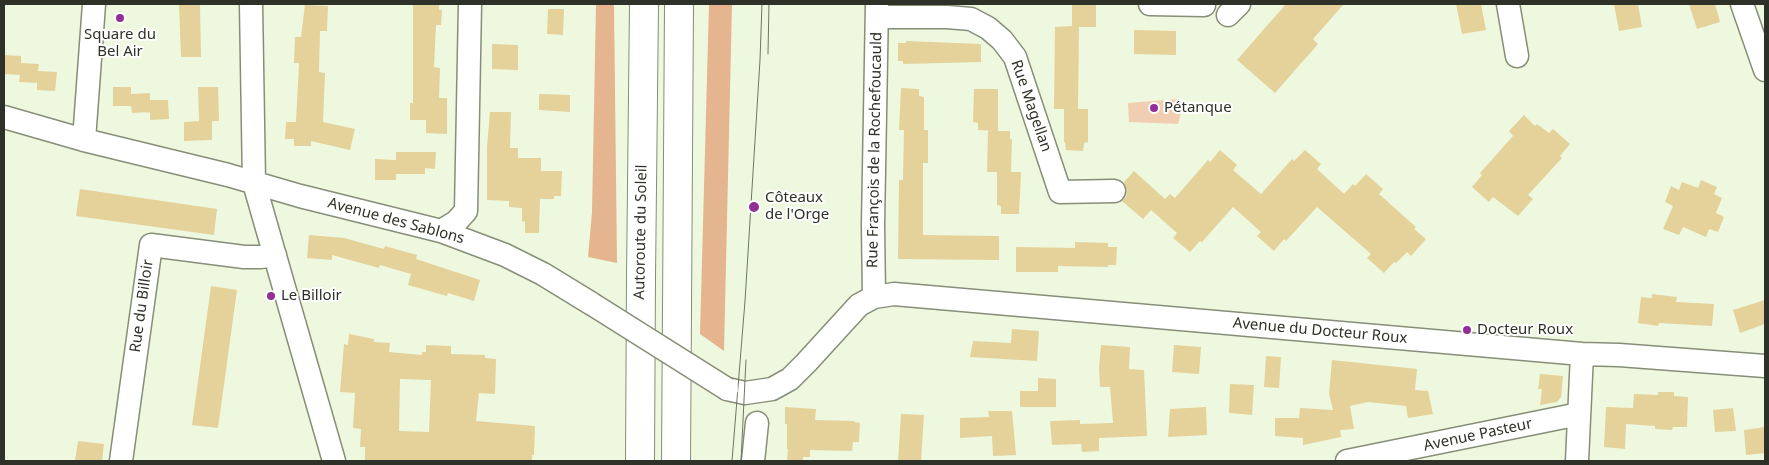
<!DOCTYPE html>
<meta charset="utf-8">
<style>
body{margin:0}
#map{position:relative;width:1769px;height:465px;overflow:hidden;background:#eef8df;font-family:"Noto Sans",sans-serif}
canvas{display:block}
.frame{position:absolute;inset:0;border:5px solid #2e3127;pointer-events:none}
</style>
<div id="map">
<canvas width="1769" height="465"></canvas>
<div class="frame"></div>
</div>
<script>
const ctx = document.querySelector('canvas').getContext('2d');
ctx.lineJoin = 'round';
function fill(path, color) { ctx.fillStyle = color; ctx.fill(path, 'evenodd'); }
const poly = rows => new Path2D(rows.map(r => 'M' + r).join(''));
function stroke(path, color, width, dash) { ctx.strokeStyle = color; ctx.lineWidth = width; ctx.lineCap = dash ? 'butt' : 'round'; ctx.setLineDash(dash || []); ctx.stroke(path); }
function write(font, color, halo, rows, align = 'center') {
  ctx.font = font + ' "Noto Sans",sans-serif'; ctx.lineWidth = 4; ctx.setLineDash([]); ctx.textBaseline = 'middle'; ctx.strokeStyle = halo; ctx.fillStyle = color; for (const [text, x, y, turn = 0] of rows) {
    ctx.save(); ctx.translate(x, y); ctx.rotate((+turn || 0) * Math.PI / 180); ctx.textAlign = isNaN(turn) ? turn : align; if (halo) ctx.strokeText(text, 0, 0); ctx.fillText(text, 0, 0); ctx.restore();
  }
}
fill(poly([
 [1178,99,1181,113,1178,124,1129,122,1128,103]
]), '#f1ceb2');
fill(poly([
 [596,4,614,4,617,263,588,257,592,212],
 [709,4,732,4,724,351,700,334]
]), '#e4b58e');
fill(poly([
 [179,4,200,4,201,57,181,57],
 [413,4,439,4,439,10,442,10,441,25,436,25,434,67,440,68,439,98,447,98,447,134,426,133,426,120,410,120,410,103,413,103],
 [1072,4,1096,4,1096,27,1079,27,1078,109,1088,109,1088,142,1084,143,1083,151,1066,150,1065,142,1064,142,1064,109,1054,109,1055,27,1072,26],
 [1286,4,1344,4,1313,39,1318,44,1275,93,1237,60],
 [1456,4,1481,4,1486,30,1462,34],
 [1614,4,1638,4,1642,27,1619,31],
 [1689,4,1715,4,1720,22,1697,29],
 [305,5,328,6,327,31,320,31,319,72,325,73,323,122,355,129,350,150,311,141,311,146,294,146,294,139,285,139,286,122,296,122,299,63,294,63,295,37,301,37],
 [548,9,564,9,563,35,547,34],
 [1134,30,1176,31,1176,55,1134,54],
 [906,41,981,44,981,62,903,64,903,61,898,61,898,43,906,43],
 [492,44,518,45,518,70,492,69],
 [4,55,21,56,21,63,39,64,38,71,57,72,55,91,37,90,37,83,19,82,20,75,4,74],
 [113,87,131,87,131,94,150,93,150,112,132,113,131,106,113,106],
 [198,87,218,87,219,121,212,121,212,140,184,141,184,122,199,121],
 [901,88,919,89,919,96,924,97,924,130,928,130,928,163,923,163,923,235,999,236,999,260,898,259,899,180,903,180,904,130,899,130],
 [974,89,998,89,998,131,1010,131,1010,139,1012,139,1011,172,1021,172,1019,214,1001,214,1001,206,997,205,997,172,987,172,988,131,994,131,978,130,978,123,973,122],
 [539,94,570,95,570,112,539,110],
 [150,100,168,100,169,119,150,120],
 [490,112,511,112,510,148,518,148,518,158,541,158,541,171,562,171,561,196,554,196,554,199,540,199,539,233,525,233,525,222,522,221,522,208,509,207,509,201,487,200,487,147],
 [1524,115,1535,126,1537,124,1549,133,1553,129,1570,144,1560,156,1562,158,1528,195,1533,199,1518,216,1493,197,1489,202,1472,187,1482,175,1480,173,1513,136,1509,131],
 [1220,150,1237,165,1233,170,1261,194,1292,159,1294,161,1305,150,1321,164,1317,169,1344,194,1353,184,1355,186,1366,174,1383,189,1379,194,1416,227,1414,229,1426,239,1411,256,1407,252,1396,263,1394,262,1384,273,1367,258,1371,254,1317,207,1286,241,1284,239,1274,251,1257,236,1261,232,1233,207,1202,242,1200,241,1190,252,1173,238,1177,233,1151,210,1143,219,1122,201,1126,197,1127,191,1124,182,1134,171,1165,199,1170,194,1175,198,1208,160,1210,162],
 [396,152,436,152,435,169,425,168,425,174,396,174,396,180,375,180,375,159,396,160],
 [1701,180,1717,187,1714,194,1722,198,1716,213,1724,217,1718,232,1709,229,1706,237,1683,227,1679,235,1663,229,1673,206,1665,202,1671,186,1679,190,1682,182,1698,188],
 [80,189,217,209,214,235,76,216],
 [309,235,344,238,384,249,385,246,417,255,416,259,480,280,474,301,448,293,447,296,408,285,411,274,380,265,379,268,332,255,332,260,307,258],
 [1075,242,1108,243,1108,247,1117,247,1116,265,1108,265,1108,267,1058,266,1058,272,1016,272,1016,247,1075,248],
 [211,286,237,290,218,428,192,425],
 [1652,294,1677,297,1676,302,1714,304,1712,326,1659,323,1658,326,1638,323,1641,297,1652,298],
 [1765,300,1765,324,1740,333,1733,310],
 [1012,329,1039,331,1037,361,970,357,973,341,1011,343],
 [349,334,374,339,374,342,390,343,389,352,422,355,422,352,426,352,426,345,451,346,451,354,485,355,485,358,496,359,495,394,479,393,476,421,535,426,534,455,532,455,532,461,365,461,365,447,360,447,361,429,353,428,355,393,340,392,344,344,348,345],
 [400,379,431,380,429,432,399,431],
 [1101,345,1130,347,1129,369,1144,370,1147,436,1099,438,1099,451,1082,452,1081,444,1052,445,1050,421,1080,420,1080,424,1113,423,1110,387,1100,387,1099,368],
 [1174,345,1201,347,1199,374,1172,372],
 [1266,356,1281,357,1279,388,1264,387],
 [1332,360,1417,369,1415,390,1428,391,1433,414,1408,418,1406,406,1368,402,1350,406,1354,429,1340,430,1341,437,1303,445,1303,438,1275,436,1275,418,1299,418,1300,408,1333,410,1329,394],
 [1540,374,1563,376,1561,397,1557,402,1540,405,1542,389,1538,389],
 [1038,378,1056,379,1056,407,1020,407,1020,391,1038,391],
 [1230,384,1254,385,1252,415,1229,413],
 [1658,392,1674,392,1674,396,1688,397,1687,427,1673,427,1672,430,1655,429,1655,426,1626,424,1625,449,1604,447,1606,407,1633,408,1634,394,1658,395],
 [785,407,816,409,815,420,854,421,854,422,860,423,859,442,853,442,852,451,810,450,810,457,803,457,803,461,787,461,788,449,787,449,787,424,785,424],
 [1206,407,1207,435,1168,437,1170,409],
 [1733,408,1736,431,1715,432,1713,410],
 [988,411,1012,411,1016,455,993,456,992,436,960,438,960,418,989,417],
 [901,414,924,415,921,461,898,461],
 [1765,427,1765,453,1746,455,1744,430],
 [78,441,104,444,102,461,75,461]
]), '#e4d29a');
const minor = poly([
 [251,4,254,183,334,461],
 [1150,4,1204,5,1202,4],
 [1508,4,1517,56],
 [1742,4,1765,70],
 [1228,15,1239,4],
 [877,17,947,17,971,19,988,28,1002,40,1015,57,1060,192,1114,191],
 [4,117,84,140,228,175,300,196,441,231,505,255,543,274,592,304],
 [84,140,94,4],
 [441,231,456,222,466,211,470,4],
 [874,297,873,225,877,4],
 [727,389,745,393,772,389,790,379,806,363,859,305,874,297,894,294,1582,354,1619,355,1765,366],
 [121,461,151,245,244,257,261,257,275,255],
 [753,461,757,423],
 [1347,461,1579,414],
 [1577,461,1582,354]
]);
const motorway = poly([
 [640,461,641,277,644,4],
 [676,461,679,4]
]);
stroke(minor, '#868e77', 25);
stroke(motorway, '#868e77', 30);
stroke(minor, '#fff', 22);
stroke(motorway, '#fff', 28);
stroke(poly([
 [768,54,769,4],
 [732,461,745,301,760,60,762,4],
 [741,461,746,360]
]), '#6f7465', 1);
const minorBridge = poly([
 [592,304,727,389]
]);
stroke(minorBridge, '#868e77', 25, []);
stroke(minorBridge, '#fff', 22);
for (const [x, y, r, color] of [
 [120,18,5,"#912f96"],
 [1154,108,5,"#912f96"],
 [754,207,6,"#912f96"],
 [271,296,5,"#912f96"],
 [1467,330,5,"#912f96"]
]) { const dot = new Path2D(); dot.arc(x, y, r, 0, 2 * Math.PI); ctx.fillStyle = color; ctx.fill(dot); stroke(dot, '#fff', 2); }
write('15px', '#2e3127', '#fff', [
 ["Square du",120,35,"center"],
 ["Bel Air",120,52,"center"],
 ["Pétanque",1164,108],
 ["Côteaux",765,198],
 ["de l'Orge",765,215],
 ["Le Billoir",281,296],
 ["Docteur Roux",1477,330]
], 'left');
write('15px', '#2e3127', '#fff', [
 ["Rue Magellan",1031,106,71],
 ["Rue François de la Rochefoucauld",875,150,-89],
 ["Avenue des Sablons",396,221,15],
 ["Autoroute du Soleil",641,232,-89],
 ["Rue du Billoir",142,306,-82],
 ["Avenue du Docteur Roux",1320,331,5],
 ["Avenue Pasteur",1478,435,-12]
]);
</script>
